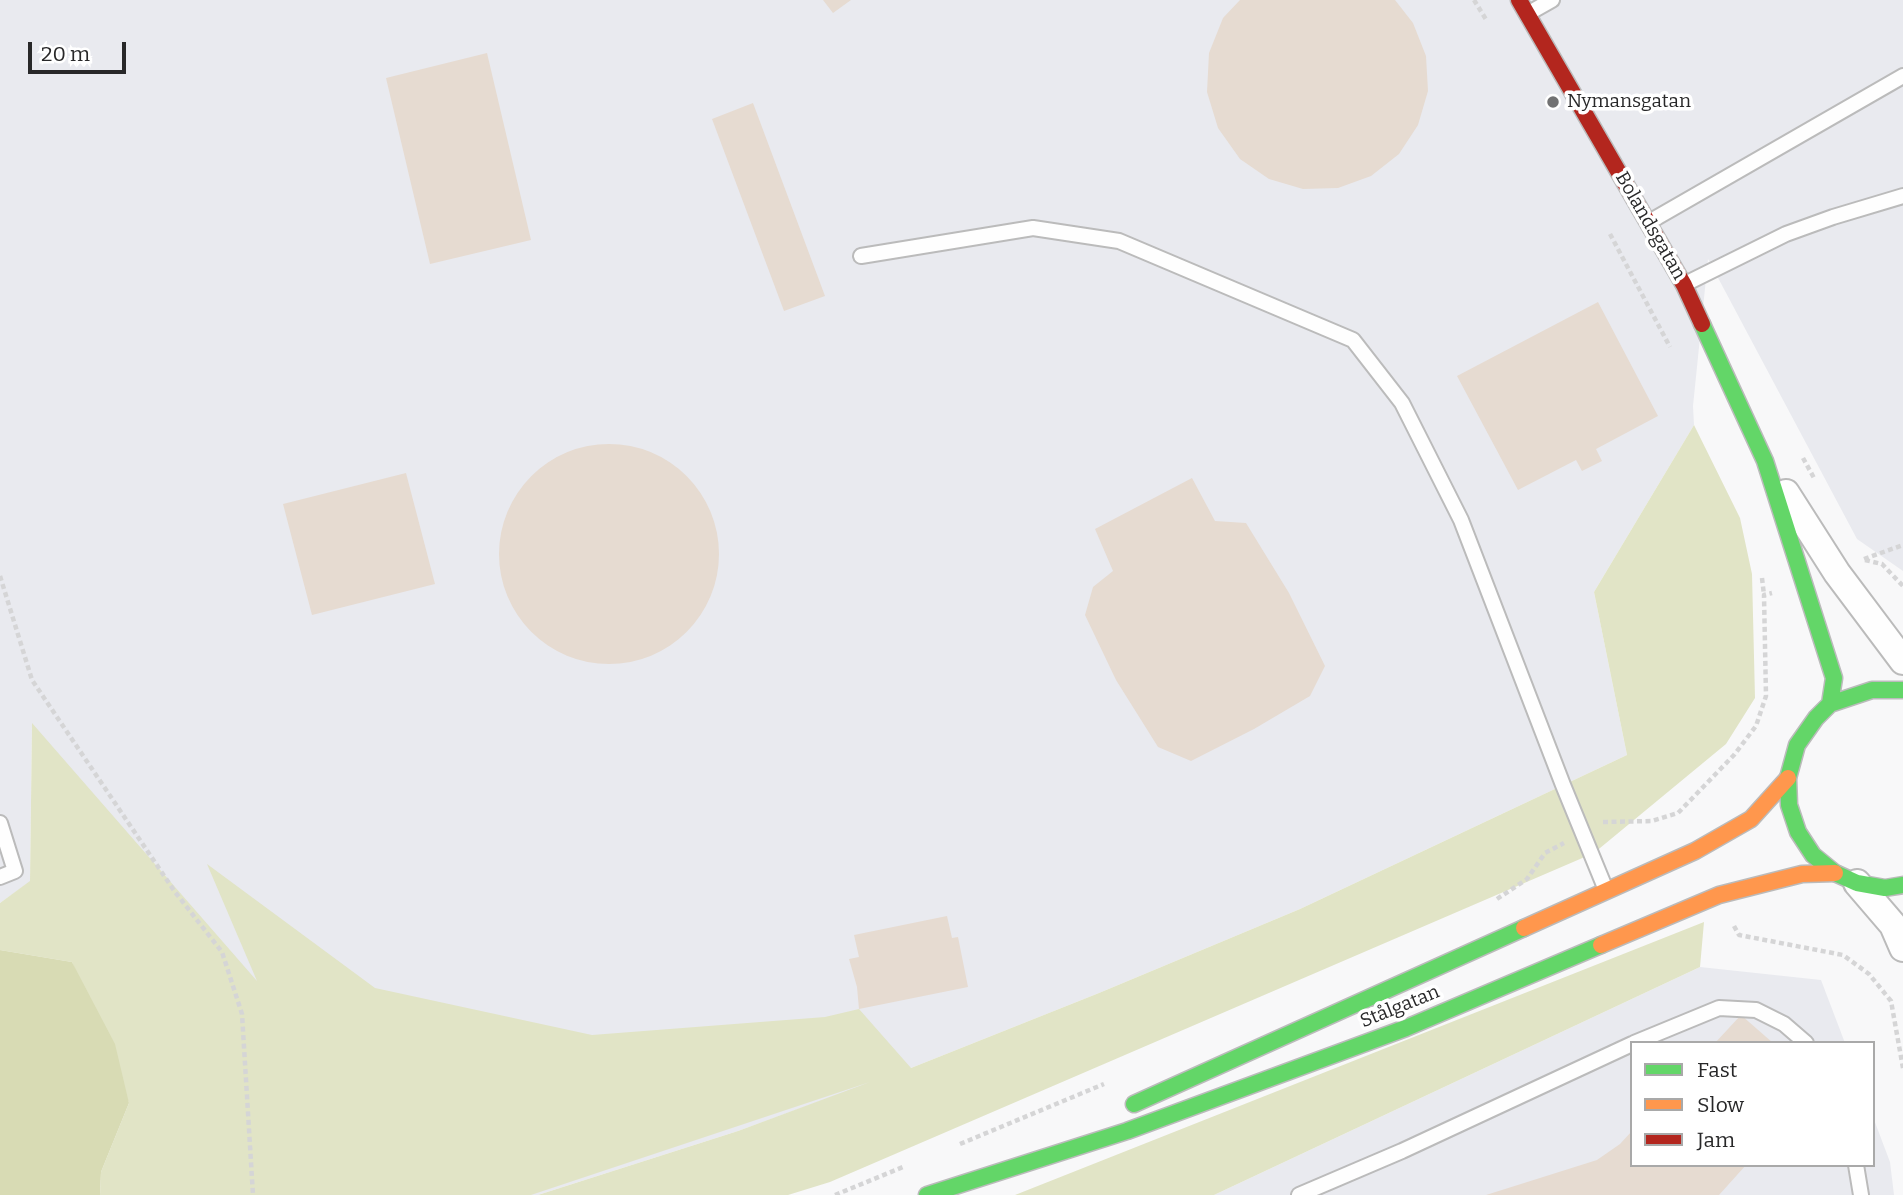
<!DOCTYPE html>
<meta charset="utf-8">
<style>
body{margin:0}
#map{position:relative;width:1903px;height:1195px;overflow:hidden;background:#f8f8f9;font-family:Bitter,serif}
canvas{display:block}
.legend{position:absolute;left:1630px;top:1041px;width:245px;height:126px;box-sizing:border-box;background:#fff;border:2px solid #a9a9a9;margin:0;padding:9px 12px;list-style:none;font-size:21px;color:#282829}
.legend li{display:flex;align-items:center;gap:14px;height:35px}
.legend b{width:35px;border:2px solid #a9a9a9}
.scale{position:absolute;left:28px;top:42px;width:98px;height:32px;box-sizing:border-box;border:4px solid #282829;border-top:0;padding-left:9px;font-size:21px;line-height:24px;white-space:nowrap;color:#282829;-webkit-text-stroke:5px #fff;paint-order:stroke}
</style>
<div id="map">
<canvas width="1903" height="1195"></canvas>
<ul class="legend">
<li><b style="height:9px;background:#63d668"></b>Fast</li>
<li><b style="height:9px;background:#ff974d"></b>Slow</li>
<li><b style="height:9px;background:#b3261e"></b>Jam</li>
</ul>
<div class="scale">20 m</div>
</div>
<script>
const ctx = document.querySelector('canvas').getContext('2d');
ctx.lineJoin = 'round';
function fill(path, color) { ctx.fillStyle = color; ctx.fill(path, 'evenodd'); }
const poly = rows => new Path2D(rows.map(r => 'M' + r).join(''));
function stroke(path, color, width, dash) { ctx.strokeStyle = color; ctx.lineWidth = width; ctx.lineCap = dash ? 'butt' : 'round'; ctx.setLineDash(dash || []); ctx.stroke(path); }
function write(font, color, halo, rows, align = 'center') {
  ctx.font = font + ' Bitter,serif'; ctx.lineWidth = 7; ctx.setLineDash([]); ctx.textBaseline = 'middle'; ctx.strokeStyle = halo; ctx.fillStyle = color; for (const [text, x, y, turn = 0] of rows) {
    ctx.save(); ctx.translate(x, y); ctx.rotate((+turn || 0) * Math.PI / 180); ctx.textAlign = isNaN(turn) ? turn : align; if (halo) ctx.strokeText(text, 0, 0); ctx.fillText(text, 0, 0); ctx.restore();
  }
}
fill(poly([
 [0,0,1903,0,1903,571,1857,539,1708,259,1693,406,1694,425,1594,592,1627,755,1300,909,1099,993,911,1068,738,1131,538,1195,353,1195,32,724,30,882,0,903],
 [1700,967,1821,980,1845,1043,1632,1043,1632,1165,1873,1165,1873,1117,1890,1162,1894,1195,1214,1195]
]), '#e9eaef');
fill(poly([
 [1694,425,1740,518,1752,574,1755,698,1726,744,1594,853,830,1182,788,1195,538,1195,738,1131,870,1082,531,1195,100,1195,101,1172,129,1103,72,962,0,950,0,903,30,881,32,723,257,981,207,864,375,988,592,1035,825,1017,859,1009,911,1068,1099,993,1300,909,1627,755,1594,592],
 [1704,922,1700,967,1214,1195,1015,1195]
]), '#e1e4c6');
fill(poly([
 [0,950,72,962,115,1044,129,1103,101,1172,100,1195,0,1195]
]), '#d8dbb4');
fill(poly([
 [823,0,851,0,833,13],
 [1240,0,1395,0,1413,23,1426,56,1428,91,1418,125,1399,154,1371,176,1338,188,1303,189,1269,179,1240,159,1218,128,1207,92,1209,53,1223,18],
 [487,53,531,240,430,264,386,78],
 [753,103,825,296,784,311,712,119],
 [1598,302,1658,416,1596,449,1602,461,1582,471,1576,460,1518,490,1457,376],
 '499 554a110 110 0 1 1 220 0a110 110 0 1 1-220 0Z',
 [406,473,435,584,312,615,283,504],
 [1192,478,1215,521,1246,523,1289,593,1325,666,1310,696,1254,729,1191,761,1158,747,1116,680,1085,615,1093,587,1113,571,1095,529],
 [947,916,952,938,958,937,968,987,859,1009,857,987,849,959,859,957,854,935],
 [1741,1015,1773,1043,1715,1043],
 [1632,1131,1632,1165,1746,1165,1719,1195,1486,1195,1597,1160,1620,1144]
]), '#e6dbd1');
const lane = poly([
 [1529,13,1552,0],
 [1649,222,1903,76],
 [861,256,1033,228,1119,241,1353,340,1402,403,1461,520,1563,785,1606,890],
 [1685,284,1786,234,1833,217,1903,196],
 [0,823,15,871,0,877],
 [1634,1043,1719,1008,1756,1010,1784,1024,1806,1043],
 [1856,1165,1861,1195],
 [1299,1195,1402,1151,1632,1044]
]);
const street = poly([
 [1786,493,1837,573,1903,661],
 [1857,883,1893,925,1903,948]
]);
const fast = poly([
 [1702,324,1765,461,1834,678,1830,704],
 [1903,690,1872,690,1830,704,1816,718,1797,745,1788,778,1789,805,1798,832,1813,855,1835,873,1857,883,1885,888,1903,885],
 [1134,1104,1524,928],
 [927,1195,1127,1131,1406,1028,1601,945]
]);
const slow = poly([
 [1524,928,1695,851,1751,819,1788,778],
 [1601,945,1719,895,1802,874,1835,873]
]);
const jam = poly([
 [1519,0,1684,285,1702,324]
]);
stroke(lane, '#bbb', 18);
stroke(street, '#bbb', 30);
stroke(fast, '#bbb', 19);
stroke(slow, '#bbb', 19);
stroke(jam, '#bbb', 19);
stroke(poly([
 [1474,0,1487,21],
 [1610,234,1670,347],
 [1803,458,1814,478],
 [1864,559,1903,545],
 [1865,560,1882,564,1903,586],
 [0,576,32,680,175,892,222,952,242,1014,253,1195],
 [1762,578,1764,595],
 [1603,822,1652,821,1678,813,1734,755,1756,726,1766,696,1764,595,1772,593],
 [1497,899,1527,879,1545,853,1564,843],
 [1734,926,1739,935,1843,955,1869,974,1891,1001,1903,1068],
 [960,1144,1104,1084],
 [835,1195,903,1167]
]), '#d5d5d6', 4.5, [5, 3.5]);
stroke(lane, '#fefefe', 14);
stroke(street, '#fefefe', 26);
stroke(fast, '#63d668', 16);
stroke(slow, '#ff974d', 16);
stroke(jam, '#b3261e', 16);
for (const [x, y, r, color] of [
 [1553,102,7,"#717172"]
]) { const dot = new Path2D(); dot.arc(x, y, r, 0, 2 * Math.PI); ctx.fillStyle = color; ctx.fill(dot); stroke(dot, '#fff', 2.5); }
write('19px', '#282829', '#fff', [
 ["Nymansgatan",1567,102]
], 'left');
write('19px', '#282829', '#fff', [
 ["Bolandsgatan",1650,226,60],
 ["Stålgatan",1400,1007,-22]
]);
</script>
